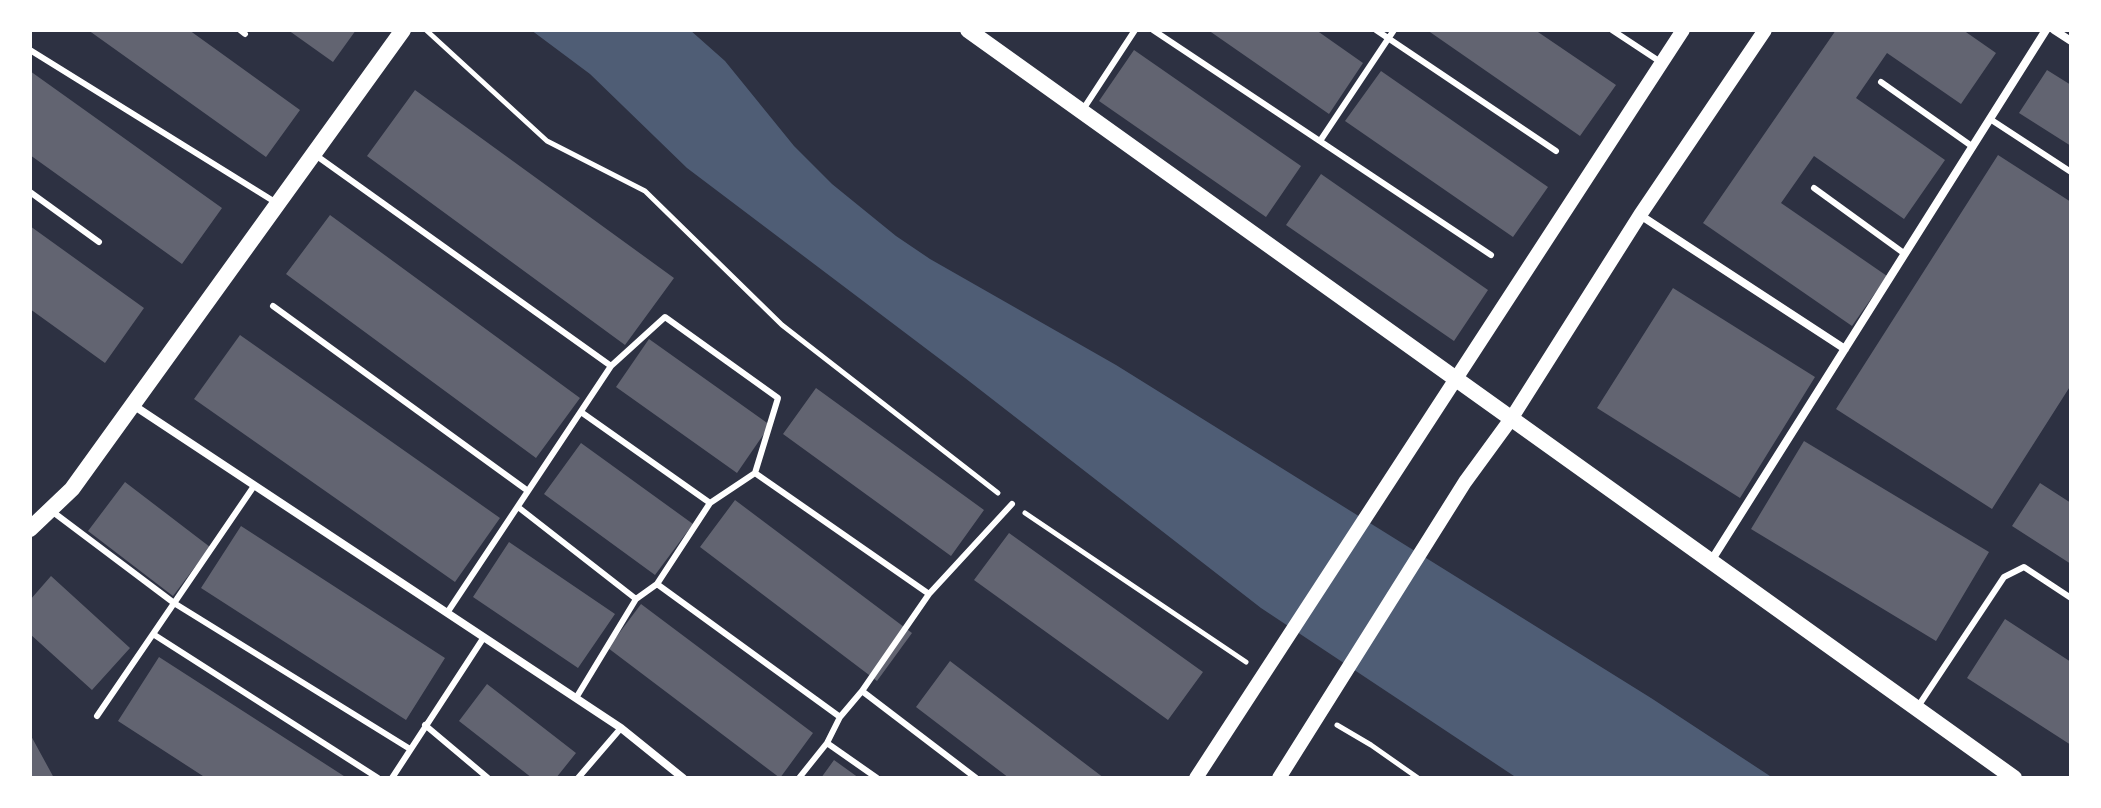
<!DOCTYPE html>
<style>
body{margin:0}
#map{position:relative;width:2101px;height:808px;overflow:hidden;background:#2d3142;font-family:"Noto Sans",sans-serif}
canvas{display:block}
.frame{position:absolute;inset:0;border:32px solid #fff;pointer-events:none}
</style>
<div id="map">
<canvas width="2101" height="808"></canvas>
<div class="frame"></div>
</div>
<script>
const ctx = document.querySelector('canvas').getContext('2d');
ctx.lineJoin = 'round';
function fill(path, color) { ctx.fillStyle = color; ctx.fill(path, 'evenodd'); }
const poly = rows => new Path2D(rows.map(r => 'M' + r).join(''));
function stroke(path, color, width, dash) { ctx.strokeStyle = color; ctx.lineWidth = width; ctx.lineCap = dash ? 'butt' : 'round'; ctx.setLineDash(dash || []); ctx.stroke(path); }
fill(poly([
 [531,30,690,30,725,61,794,146,832,184,896,236,930,259,1116,365,1651,698,1773,778,1517,778,1261,608,965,378,687,168,590,74]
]), '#4f5d75');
fill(poly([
 [88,30,189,30,300,110,266,157],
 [288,30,356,30,333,62],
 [1208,30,1316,30,1363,63,1329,114],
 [1427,30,1535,30,1616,85,1580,136],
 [1836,30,1963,30,1996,53,1961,104,1887,53,1856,98,1945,160,1904,219,1814,156,1781,203,1887,276,1852,326,1703,223],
 [1134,50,1301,166,1266,217,1099,101],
 [2047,70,2071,85,2071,146,2019,113],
 [30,71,222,208,182,264,30,155],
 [1381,71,1548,187,1513,237,1345,121],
 [415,90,674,278,625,345,367,156],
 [1998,155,2071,202,2071,385,1992,509,1836,409],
 [1321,174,1488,290,1454,341,1286,225],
 [330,215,580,398,536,458,286,274],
 [30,226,144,308,105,363,30,309],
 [1673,288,1815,377,1740,498,1597,408],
 [240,335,500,518,455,582,194,399],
 [649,339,770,425,737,473,616,387],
 [816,388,984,510,951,556,783,434],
 [1804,441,1989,552,1936,641,1751,529],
 [581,443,693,524,655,575,544,494],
 [125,482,210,547,173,596,88,531],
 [2040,483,2071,503,2071,564,2012,526],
 [735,500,912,633,877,681,700,547],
 [241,526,445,658,406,720,201,588],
 [1009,533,1203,672,1168,720,974,580],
 [509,542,615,614,578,668,473,597],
 [51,576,130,648,92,690,30,634,30,600],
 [641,604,813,733,780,778,608,648],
 [2005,619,2071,662,2071,745,1967,678],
 [159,657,347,778,206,778,118,721],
 [950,661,1104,778,1009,778,916,707],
 [487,684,576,753,556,778,532,778,459,721],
 [30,734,54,778,30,778],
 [834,760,859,778,821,778]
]), '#626471');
stroke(poly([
 [426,30,547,141,645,191,782,325,998,493],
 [1025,513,1246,662],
 [1337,725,1371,745,1418,778]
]), '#fff', 5);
stroke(poly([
 [240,30,245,34],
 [1153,30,1491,255],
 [1376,30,1556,151],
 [1612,30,1662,63],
 [30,50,275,202],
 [1881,82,1973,147],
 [1082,111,1135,30],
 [1990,119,2071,172],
 [1320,141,1394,30],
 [314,154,611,366,447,613],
 [1814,188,1905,254],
 [30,192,99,242],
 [273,306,528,491],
 [581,412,710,503],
 [755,473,929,594,1012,504],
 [518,507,636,599],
 [53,512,174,603,410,749],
 [657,584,840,717],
 [153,634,378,778],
 [862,691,976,778],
 [576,698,636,599,657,584,710,503,755,473,778,398,665,317,611,366],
 [1917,708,2004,577,2024,567,2071,598],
 [97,716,254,486],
 [425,725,488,778],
 [827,743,877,778],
 [392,778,484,637],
 [578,778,621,728],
 [799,778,827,743,840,717,862,691,929,594]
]), '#fff', 6);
stroke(poly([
 [2054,30,2071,41],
 [1640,215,1845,349],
 [133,405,621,728,683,778],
 [1711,561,2046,30]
]), '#fff', 8);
stroke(poly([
 [1196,778,1683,30],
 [1279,778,1465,482,1511,419,1640,215,1765,30]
]), '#fff', 14);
stroke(poly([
 [968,30,2014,778],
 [30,529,72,489,403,30]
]), '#fff', 16);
</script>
